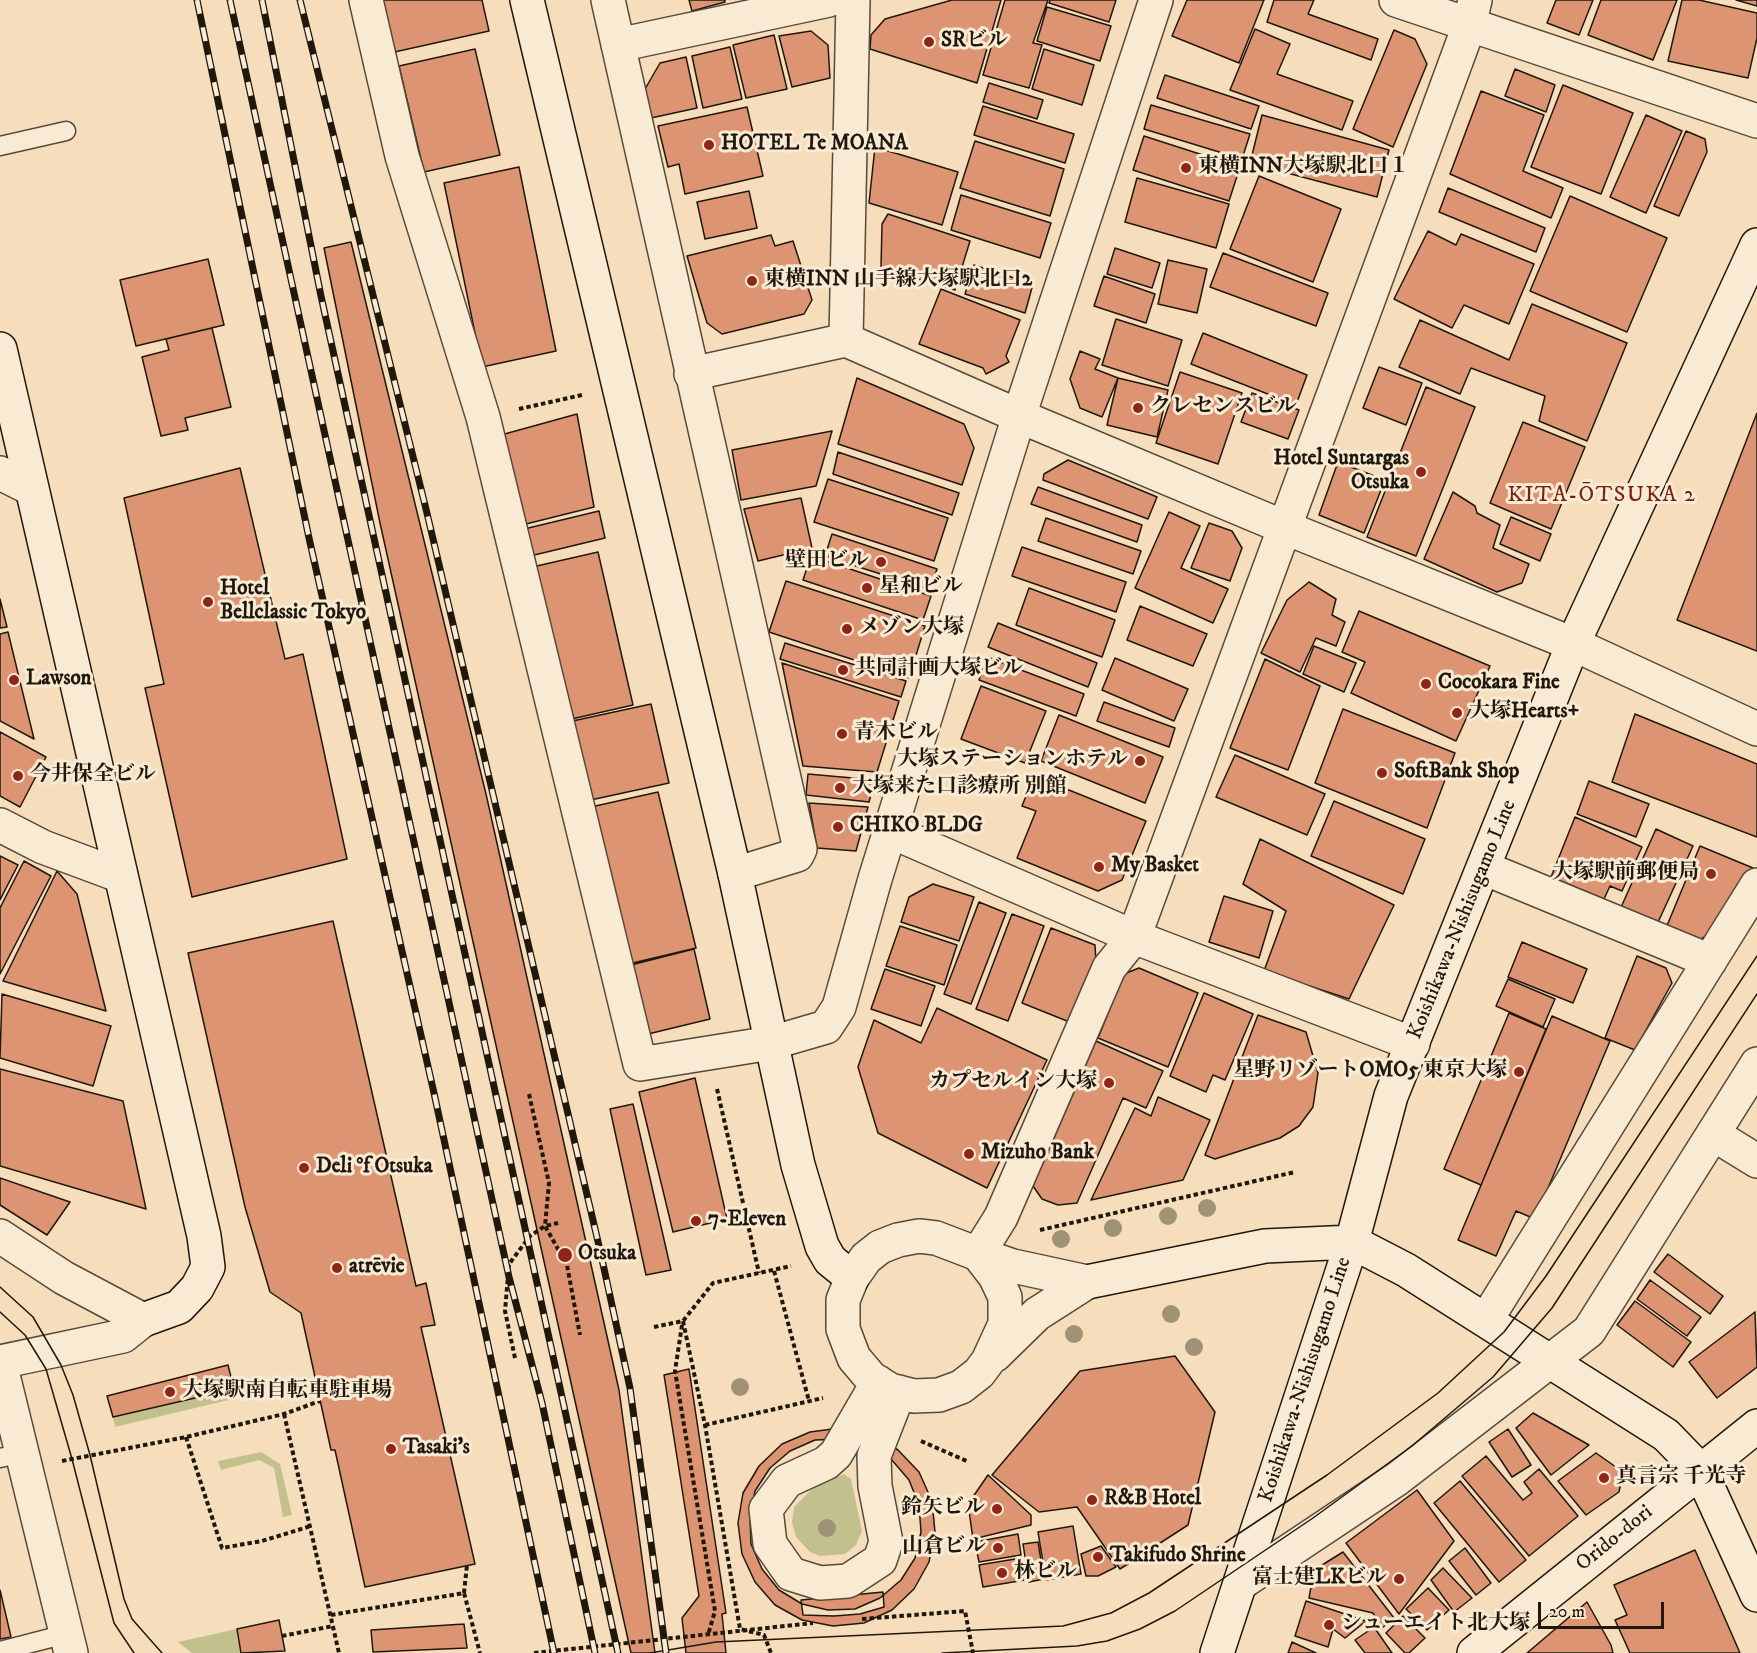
<!DOCTYPE html>
<meta charset="utf-8">
<style>
body{margin:0}
#map{position:relative;width:1757px;height:1653px;overflow:hidden;background:#f6debd;font-family:"IM FELL DW Pica",serif}
canvas{display:block}
.scale{position:absolute;left:1538px;top:1602px;width:126px;height:27px;box-sizing:border-box;border:3px solid #20180d;border-top:0;padding-left:8px;font-size:18px;line-height:21px;white-space:nowrap;color:#20180d;-webkit-text-stroke:4px #f9ead4;paint-order:stroke}
</style>
<div id="map">
<canvas width="1757" height="1653"></canvas>
<div class="scale">20 m</div>
</div>
<script>
const ctx = document.querySelector('canvas').getContext('2d');
ctx.lineJoin = 'round';
function fill(path, color) { ctx.fillStyle = color; ctx.fill(path, 'evenodd'); }
const poly = rows => new Path2D(rows.map(r => 'M' + r).join(''));
function stroke(path, color, width, dash) { ctx.strokeStyle = color; ctx.lineWidth = width; ctx.lineCap = dash ? 'butt' : 'round'; ctx.setLineDash(dash || []); ctx.stroke(path); }
function write(font, color, halo, rows, align = 'center') {
  ctx.font = font + ' "IM FELL DW Pica","Noto Serif JP",serif'; ctx.lineWidth = 6; ctx.setLineDash([]); ctx.textBaseline = 'middle'; ctx.strokeStyle = halo; ctx.fillStyle = color; for (const [text, x, y, turn = 0] of rows) {
    ctx.save(); ctx.translate(x, y); ctx.rotate((+turn || 0) * Math.PI / 180); ctx.textAlign = isNaN(turn) ? turn : align; if (halo) ctx.strokeText(text, 0, 0); ctx.fillText(text, 0, 0); ctx.restore();
  }
}
fill(poly([
 [234,1389,237,1398,115,1427,113,1417],
 [261,1452,280,1464,292,1515,283,1517,274,1468,259,1460,221,1470,218,1461],
 [844,1474,851,1479,862,1531,856,1545,845,1554,820,1556,810,1552,796,1537,792,1522,794,1507,812,1489],
 [237,1629,241,1653,192,1653,178,1642]
]), '#c2c08d');
const building = poly([
 [378,0,482,0,489,31,390,53,378,0],
 [689,0,725,0,725,2,692,11,689,0],
 [952,0,1001,0,977,83,870,49,871,35,885,19,952,0],
 [1005,0,1048,0,1033,43,1042,45,1029,88,983,75,1005,0],
 [1050,0,1116,0,1109,22,1049,3,1050,0],
 [1187,0,1264,0,1239,63,1172,36,1187,0],
 [1274,0,1314,0,1308,14,1378,39,1371,60,1267,22,1274,0],
 [1556,0,1593,0,1579,35,1547,23,1556,0],
 [1601,0,1677,0,1653,60,1588,35,1601,0],
 [1682,0,1699,0,1757,13,1757,38,1748,78,1668,61,1682,0],
 [1736,0,1757,0,1757,6,1736,0],
 [1047,7,1111,26,1100,61,1037,41,1047,7],
 [1255,29,1290,44,1277,74,1353,101,1342,130,1230,90,1255,29],
 [1394,30,1415,39,1427,64,1393,147,1353,129,1394,30],
 [811,31,828,45,830,78,792,87,779,36,811,31],
 [774,35,787,89,746,98,733,45,774,35],
 [730,47,742,99,703,108,692,56,730,47],
 [475,49,500,155,424,172,399,66,475,49],
 [1044,49,1094,65,1082,105,1032,89,1044,49],
 [686,57,697,108,651,118,645,89,660,63,686,57],
 [1515,69,1555,85,1546,112,1505,96,1515,69],
 [1165,75,1259,106,1251,129,1157,98,1165,75],
 [989,83,1043,100,1037,119,983,102,989,83],
 [1563,85,1633,113,1601,194,1531,167,1563,85],
 [1481,91,1544,115,1523,171,1563,188,1551,218,1450,174,1481,91],
 [1151,105,1250,134,1242,159,1144,129,1151,105],
 [983,106,1074,134,1065,163,974,135,983,106],
 [747,107,763,176,685,194,679,164,668,167,658,126,747,107],
 [1262,115,1389,150,1377,197,1250,163,1262,115],
 [1646,115,1682,131,1646,213,1610,197,1646,115],
 [1686,131,1705,139,1707,152,1679,216,1654,206,1686,131],
 [1144,136,1240,167,1229,201,1133,170,1144,136],
 [975,141,1064,169,1050,216,960,188,975,141],
 [875,147,958,172,942,225,869,203,875,147],
 [519,167,556,351,482,367,444,183,519,167],
 [1259,176,1341,209,1313,282,1230,249,1259,176],
 [1137,178,1229,204,1216,248,1125,222,1137,178],
 [1448,188,1545,228,1536,252,1439,212,1448,188],
 [749,191,757,228,705,239,697,202,749,191],
 [961,195,1051,223,1040,258,951,230,961,195],
 [1570,196,1667,238,1627,332,1530,291,1570,196],
 [888,214,970,241,955,290,881,268,882,224,888,214],
 [1428,231,1456,245,1461,234,1534,264,1509,324,1464,305,1452,328,1394,299,1428,231],
 [771,235,775,246,793,241,812,300,804,314,722,334,707,323,687,256,771,235],
 [351,242,486,794,619,1390,655,1653,631,1653,380,523,324,248,351,242],
 [1115,248,1160,263,1152,288,1107,274,1115,248],
 [1223,253,1328,293,1316,326,1210,287,1223,253],
 [208,259,224,325,136,346,120,280,208,259],
 [1168,260,1207,269,1197,313,1158,304,1168,260],
 [974,265,1033,284,1025,313,965,294,974,265],
 [1104,276,1155,294,1146,323,1094,306,1104,276],
 [941,289,1020,320,1006,356,1009,362,986,374,983,368,919,344,941,289],
 [1532,304,1627,343,1587,441,1539,421,1545,396,1471,368,1460,394,1399,367,1420,320,1509,360,1532,304],
 [1116,319,1182,340,1168,386,1102,365,1116,319],
 [212,328,231,407,185,418,188,430,161,436,142,357,169,350,166,339,212,328],
 [1203,333,1307,375,1296,405,1191,364,1203,333],
 [1080,351,1100,359,1095,369,1118,378,1102,417,1080,408,1070,379,1080,351],
 [1379,367,1422,383,1406,425,1363,408,1379,367],
 [1180,372,1242,393,1218,464,1156,443,1180,372],
 [857,378,964,424,974,448,962,485,838,444,857,378],
 [1118,378,1168,390,1157,437,1107,425,1118,378],
 [1426,387,1475,407,1416,556,1367,537,1426,387],
 [1252,393,1299,410,1288,439,1241,422,1252,393],
 [1757,413,1757,651,1677,620,1757,413],
 [577,414,594,507,514,527,501,435,577,414],
 [1523,422,1585,447,1551,529,1490,503,1523,422],
 [832,431,816,486,741,500,732,450,832,431],
 [838,452,959,493,952,515,833,474,838,452],
 [1068,460,1157,497,1148,519,1043,480,1044,474,1068,460],
 [1338,462,1385,480,1364,533,1319,515,1338,462],
 [240,468,285,659,303,654,347,859,192,897,145,688,164,684,124,498,240,468],
 [828,479,948,518,934,561,814,522,828,479],
 [1038,487,1142,525,1137,542,1031,504,1038,487],
 [1453,492,1475,506,1477,513,1500,525,1493,548,1529,564,1522,583,1497,592,1424,559,1453,492],
 [801,498,812,548,758,561,744,509,801,498],
 [599,511,605,538,526,557,520,530,599,511],
 [1169,512,1200,526,1181,568,1228,589,1213,623,1135,588,1169,512],
 [1511,517,1551,534,1540,561,1500,544,1511,517],
 [1046,518,1141,551,1133,574,1038,541,1046,518],
 [1209,523,1232,531,1242,548,1230,581,1191,568,1209,523],
 [832,534,937,569,930,590,825,556,832,534],
 [1022,547,1126,582,1116,612,1012,576,1022,547],
 [598,552,633,705,563,721,528,568,598,552],
 [811,556,931,596,923,620,803,580,811,556],
 [786,581,925,626,909,678,769,632,786,581],
 [1309,582,1336,599,1332,615,1345,622,1336,646,1316,638,1300,672,1261,653,1287,600,1309,582],
 [1029,588,1115,620,1102,657,1016,625,1029,588],
 [0,599,7,627,0,628,0,599],
 [1140,606,1207,634,1193,666,1127,640,1140,606],
 [1359,611,1490,666,1456,741,1351,693,1365,662,1342,652,1359,611],
 [998,623,1097,663,1088,687,988,647,998,623],
 [8,632,34,739,0,721,0,634,8,632],
 [785,643,906,681,901,697,780,659,785,643],
 [1314,646,1356,663,1344,692,1303,674,1314,646],
 [987,657,1084,694,1076,716,979,680,987,657],
 [1115,658,1188,689,1174,721,1102,690,1115,658],
 [1265,659,1320,686,1288,770,1230,748,1265,659],
 [782,663,899,701,877,772,803,766,782,663],
 [981,686,1046,711,1025,763,961,739,981,686],
 [1104,702,1175,728,1169,747,1097,721,1104,702],
 [651,704,669,783,586,801,568,722,651,704],
 [1343,709,1455,753,1427,828,1315,783,1343,709],
 [1635,714,1757,764,1757,837,1612,782,1635,714],
 [1059,715,1163,757,1145,803,1041,761,1059,715],
 [0,732,46,757,20,807,0,796,0,732],
 [1235,755,1325,794,1307,835,1216,797,1235,755],
 [808,774,875,780,869,802,806,795,808,774],
 [1034,776,1146,821,1122,880,1098,891,1017,858,1036,811,1022,806,1034,776],
 [1589,781,1649,804,1636,837,1577,814,1589,781],
 [658,792,696,948,620,966,582,809,658,792],
 [1334,801,1425,839,1403,894,1311,856,1334,801],
 [809,803,868,807,856,851,817,848,809,803],
 [1575,817,1642,847,1622,891,1610,886,1604,899,1551,877,1575,817],
 [1656,829,1693,846,1654,931,1618,914,1656,829],
 [1260,839,1394,905,1349,999,1264,971,1286,911,1243,884,1260,839],
 [1700,846,1753,868,1711,933,1696,942,1666,928,1700,846],
 [0,856,18,865,0,900,0,856],
 [24,861,51,876,0,974,0,908,24,861],
 [57,871,77,894,106,1011,3,981,57,871],
 [933,884,974,897,959,941,901,922,909,897,933,884],
 [1224,896,1273,911,1259,958,1209,942,1224,896],
 [979,902,1006,913,971,1004,944,994,979,902],
 [1012,914,1044,926,1008,1021,976,1009,1012,914],
 [333,921,416,1286,426,1283,435,1325,421,1327,475,1564,365,1587,335,1450,331,1450,301,1313,270,1292,245,1207,188,953,333,921],
 [900,926,957,945,944,985,886,966,900,926],
 [1051,928,1095,945,1096,962,1072,1023,1022,1003,1051,928],
 [1522,942,1587,969,1573,1003,1508,977,1522,942],
 [694,949,710,1019,648,1034,631,965,694,949],
 [1637,956,1666,968,1672,983,1635,1050,1605,1038,1637,956],
 [1139,968,1198,993,1168,1067,1098,1038,1124,974,1139,968],
 [885,969,935,986,921,1026,871,1009,885,969],
 [1508,979,1555,999,1543,1027,1496,1006,1508,979],
 [1204,993,1253,1014,1225,1080,1213,1075,1206,1092,1170,1076,1204,993],
 [2,994,111,1026,93,1086,0,1058,2,994],
 [937,1008,1047,1060,987,1188,878,1133,858,1067,874,1020,921,1043,937,1008],
 [1509,1013,1546,1029,1481,1185,1444,1169,1509,1013],
 [1258,1015,1306,1032,1318,1073,1313,1107,1299,1126,1280,1138,1215,1159,1205,1155,1258,1015],
 [1552,1016,1610,1041,1535,1219,1516,1211,1496,1256,1458,1240,1552,1016],
 [1096,1041,1163,1071,1146,1108,1123,1098,1077,1203,1058,1205,1042,1199,1033,1186,1096,1041],
 [0,1069,123,1101,146,1209,0,1166,0,1069],
 [695,1078,727,1219,673,1232,639,1092,695,1078],
 [1158,1097,1210,1120,1183,1180,1091,1200,1135,1108,1151,1116,1158,1097],
 [633,1104,671,1270,646,1275,610,1109,633,1104],
 [0,1178,70,1202,47,1235,0,1205,0,1178],
 [1668,1254,1723,1296,1710,1314,1654,1272,1668,1254],
 [1650,1280,1701,1317,1687,1336,1637,1299,1650,1280],
 [1635,1301,1691,1342,1673,1367,1617,1325,1635,1301],
 [1755,1312,1757,1367,1717,1398,1689,1362,1755,1312],
 [1175,1356,1215,1412,1188,1525,1120,1569,1077,1507,1039,1512,992,1475,1080,1371,1175,1356],
 [228,1365,234,1389,113,1417,107,1396,228,1365],
 [689,1369,726,1613,722,1614,726,1653,686,1653,682,1618,699,1596,664,1375,689,1369],
 [1533,1413,1589,1445,1551,1475,1516,1428,1533,1413],
 [840,1428,871,1434,898,1450,919,1472,932,1501,935,1532,929,1562,914,1589,892,1610,864,1623,833,1626,802,1620,775,1605,755,1582,742,1554,738,1523,743,1493,759,1466,782,1444,810,1432,840,1428],
 [842,1439,868,1445,891,1459,909,1480,919,1505,921,1532,915,1558,901,1580,880,1598,855,1609,828,1610,802,1604,779,1590,762,1569,751,1544,750,1518,755,1491,770,1468,790,1451,815,1440,842,1439],
 [1508,1429,1531,1465,1512,1477,1489,1442,1508,1429],
 [1596,1453,1623,1472,1619,1492,1586,1515,1558,1481,1596,1453],
 [1486,1456,1523,1500,1532,1493,1524,1482,1539,1469,1578,1516,1529,1556,1462,1476,1486,1456],
 [988,1475,1031,1515,1031,1525,973,1539,968,1504,988,1475],
 [1460,1481,1526,1560,1499,1582,1434,1503,1460,1481],
 [1417,1490,1454,1541,1399,1614,1346,1543,1417,1490],
 [1073,1526,1081,1574,1046,1580,1038,1532,1073,1526],
 [1018,1534,1021,1555,979,1562,975,1542,1018,1534],
 [1038,1542,1044,1579,1029,1582,1023,1544,1038,1542],
 [1101,1546,1116,1567,1098,1576,1086,1576,1081,1554,1101,1546],
 [1465,1548,1491,1583,1476,1595,1449,1561,1465,1548],
 [1695,1550,1740,1653,1630,1653,1615,1620,1627,1615,1614,1585,1695,1550],
 [1343,1552,1394,1618,1382,1628,1373,1613,1309,1598,1314,1570,1343,1552],
 [1021,1558,1025,1580,983,1587,979,1565,1021,1558],
 [1443,1568,1472,1598,1454,1612,1431,1580,1443,1568],
 [1428,1588,1449,1610,1427,1630,1406,1609,1428,1588],
 [0,1590,11,1637,0,1639,0,1590],
 [883,1592,884,1607,860,1614,834,1616,803,1615,801,1600,883,1592],
 [1306,1601,1366,1621,1345,1638,1333,1629,1328,1647,1295,1636,1306,1601],
 [1587,1602,1611,1645,1613,1653,1527,1653,1587,1602],
 [1403,1616,1425,1638,1409,1653,1405,1653,1386,1633,1403,1616],
 [279,1620,285,1651,241,1653,237,1629,279,1620],
 [464,1624,467,1648,373,1652,371,1630,464,1624],
 [1374,1627,1392,1653,1365,1653,1355,1640,1374,1627],
 [1292,1642,1316,1653,1288,1653,1292,1642]
]);
fill(building, '#dd9472');
stroke(building, '#20180d', 1.5);
const lane = poly([
 [0,146,66,131],
 [0,1458,23,1453],
 [0,1651,66,1634]
]);
const street = poly([
 [366,0,402,156,483,417,640,1064,771,1043,826,1027,839,1007,875,879,1019,416,1156,0],
 [608,0,800,849,797,855,735,874],
 [1396,0,1757,121],
 [618,45,829,0],
 [846,340,853,0],
 [691,374,846,340,1019,416,1286,528,1573,644,1757,729],
 [0,473,30,488],
 [0,825,43,847,121,876],
 [890,831,1134,937,1413,1044],
 [1484,868,1710,961],
 [1713,1134,1757,1161],
 [0,1236,64,1278,143,1320,123,1336,0,1362],
 [919,1236,936,1238,978,1254,995,1276,1005,1297,1005,1324,988,1361,979,1373,961,1387,939,1395,914,1396,890,1390,871,1378,854,1358,843,1329,843,1300,852,1278,866,1258,880,1247,898,1240,919,1236],
 [1087,1282,1013,1266,978,1254,1001,1217,1109,968,1134,937,1469,26,1475,0],
 [1486,1320,1757,885],
 [995,1355,1037,1314,1087,1282],
 [0,1363,71,1653],
 [878,1382,836,1454,826,1463,787,1481,766,1509,770,1544,791,1574,820,1583,848,1581,880,1560,886,1542,875,1486,874,1456,899,1392],
 [1241,1583,1397,1479,1589,1331,1757,1064]
]);
const secondary = poly([
 [527,0,735,874,798,1165,822,1246,830,1260,852,1278],
 [0,349,204,1236,208,1267,197,1288,179,1307,143,1320],
 [1087,1282,1265,1246,1352,1242,1406,1270,1666,1435,1700,1470,1757,1595],
 [1217,1653,1352,1242,1391,1096,1573,644,1757,245],
 [1474,1653,1757,1426]
]);
stroke(lane, '#564a39', 21);
stroke(street, '#564a39', 36);
stroke(secondary, '#20180d', 36);
stroke(poly([
 [519,409,582,395],
 [717,1089,759,1273],
 [529,1094,549,1183,545,1226,567,1265,580,1335],
 [1040,1230,1295,1172],
 [774,1271,809,1401],
 [683,1321,705,1425,740,1629,764,1635,771,1653],
 [682,1325,675,1371,715,1611,708,1635],
 [654,1327,683,1321,713,1283,791,1266],
 [515,1358,505,1311,509,1264,530,1236,545,1226,558,1223],
 [284,1414,339,1653],
 [705,1425,823,1398],
 [186,1437,222,1548,262,1541,311,1526],
 [921,1441,969,1462],
 [62,1461,186,1437,284,1414,320,1401],
 [464,1593,467,1565],
 [331,1615,464,1593,480,1653],
 [862,1619,965,1611,973,1653],
 [282,1636,333,1626],
 [534,1653,813,1623]
]), '#20180d', 4, [4.5, 3]);
stroke(lane, '#f9ead4', 18);
stroke(street, '#f9ead4', 33);
stroke(secondary, '#f9ead4', 33);
stroke(poly([
 [0,1287,33,1317,61,1365,73,1395,90,1455,124,1599,132,1619,162,1653],
 [0,1312,25,1335,46,1369,72,1459,114,1623,134,1653],
 [650,1653,716,1642,1063,1626,1111,1613,1149,1593,1327,1475,1438,1393,1504,1332,1546,1276,1757,956],
 [942,1653,1077,1646,1107,1641,1140,1629,1175,1611,1313,1518,1412,1446,1493,1377,1552,1308,1757,994]
]), '#20180d', 1.5);
const rail = poly([
 [197,0,309,538,434,1093,554,1653],
 [230,0,509,1277,542,1403,595,1653],
 [262,0,321,296,618,1653],
 [300,0,426,509,600,1250,630,1388,666,1653]
]);
stroke(rail, '#20180d', 7);
stroke(rail, '#f9ead4', 4.5, [14]);
ctx.fillStyle = '#a09275';
for (const [x, y] of [
 [1207,1208],
 [1168,1216],
 [1113,1228],
 [1061,1239],
 [1171,1314],
 [1074,1334],
 [1194,1347],
 [740,1387],
 [827,1528]
]) { ctx.beginPath(); ctx.arc(x, y, 9, 0, 2 * Math.PI); ctx.fill(); }
for (const [x, y, r, color] of [
 [929,42,6,"#8f2418"],
 [709,145,6,"#8f2418"],
 [1186,168,6,"#8f2418"],
 [752,281,6,"#8f2418"],
 [1138,408,6,"#8f2418"],
 [1421,472,6,"#8f2418"],
 [881,562,6,"#8f2418"],
 [867,588,6,"#8f2418"],
 [208,602,6,"#8f2418"],
 [847,629,6,"#8f2418"],
 [843,670,6,"#8f2418"],
 [14,680,6,"#8f2418"],
 [1426,684,6,"#8f2418"],
 [1457,713,6,"#8f2418"],
 [842,734,6,"#8f2418"],
 [1140,761,6,"#8f2418"],
 [1382,773,6,"#8f2418"],
 [18,776,6,"#8f2418"],
 [840,788,6,"#8f2418"],
 [838,827,6,"#8f2418"],
 [1099,867,6,"#8f2418"],
 [1711,874,6,"#8f2418"],
 [1519,1072,6,"#8f2418"],
 [1109,1083,6,"#8f2418"],
 [969,1154,6,"#8f2418"],
 [304,1168,6,"#8f2418"],
 [696,1221,6,"#8f2418"],
 [565,1255,8,"#8f2418"],
 [337,1268,6,"#8f2418"],
 [170,1392,6,"#8f2418"],
 [391,1449,6,"#8f2418"],
 [1604,1478,6,"#8f2418"],
 [1092,1500,6,"#8f2418"],
 [997,1509,6,"#8f2418"],
 [998,1548,6,"#8f2418"],
 [1098,1557,6,"#8f2418"],
 [1002,1573,6,"#8f2418"],
 [1399,1579,6,"#8f2418"],
 [1329,1625,6,"#8f2418"]
]) { const dot = new Path2D(); dot.arc(x, y, r, 0, 2 * Math.PI); ctx.fillStyle = color; ctx.fill(dot); stroke(dot, '#f9ead4', 2); }
write('bold 21px', '#20180d', '#f9ead4', [
 ["SRビル",941,42],
 ["HOTEL Te MOANA",721,145],
 ["東横INN大塚駅北口１",1198,168],
 ["東横INN 山手線大塚駅北口2",764,281],
 ["クレセンスビル",1150,408],
 ["Hotel Suntargas",1409,460,"right"],
 ["Otsuka",1409,484,"right"],
 ["壁田ビル",869,562,"right"],
 ["星和ビル",879,588],
 ["Hotel",220,590],
 ["Bellclassic Tokyo",220,614],
 ["メゾン大塚",859,629],
 ["共同計画大塚ビル",855,670],
 ["Lawson",26,680],
 ["Cocokara Fine",1438,684],
 ["大塚Hearts+",1469,713],
 ["青木ビル",854,734],
 ["大塚ステーションホテル",1128,761,"right"],
 ["SoftBank Shop",1394,773],
 ["今井保全ビル",30,776],
 ["大塚来た口診療所 別館",852,788],
 ["CHIKO BLDG",850,827],
 ["My Basket",1111,867],
 ["大塚駅前郵便局",1699,874,"right"],
 ["星野リゾートOMO5 東京大塚",1507,1072,"right"],
 ["カプセルイン大塚",1097,1083,"right"],
 ["Mizuho Bank",981,1154],
 ["Deli °f Otsuka",316,1168],
 ["7-Eleven",708,1221],
 ["Otsuka",578,1255],
 ["atrēvie",349,1268],
 ["大塚駅南自転車駐車場",182,1392],
 ["Tasaki's",403,1449],
 ["真言宗 千光寺",1616,1478],
 ["R&B Hotel",1104,1500],
 ["鈴矢ビル",985,1509,"right"],
 ["山倉ビル",986,1548,"right"],
 ["Takifudo Shrine",1110,1557],
 ["林ビル",1014,1573],
 ["富士建LKビル",1387,1579,"right"],
 ["シューエイト北大塚",1341,1625]
], 'left');
write('21px', '#20180d', '#f9ead4', [
 ["Koishikawa-Nishisugamo Line",1463,920,-68],
 ["Koishikawa-Nishisugamo Line",1306,1380,-72],
 ["Orido-dori",1615,1539,-39]
]);
ctx.letterSpacing = '1.5px';
write('22px', '#7a1f14', '#f9ead4', [
 ["KITA-ŌTSUKA 2",1602,496]
]);
ctx.letterSpacing = '0px';
</script>
